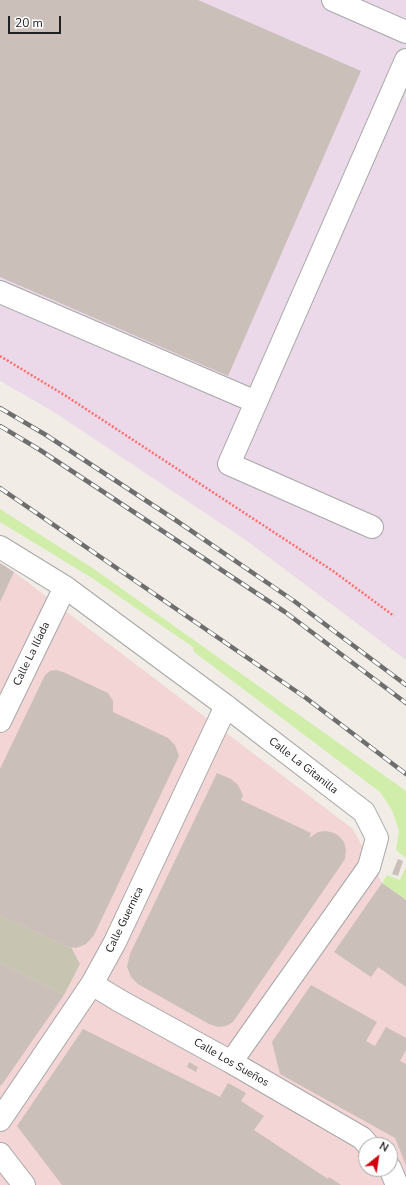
<!DOCTYPE html>
<meta charset="utf-8">
<style>
body{margin:0}
#map{position:relative;width:406px;height:1185px;overflow:hidden;background:#f1ede6;font-family:"Nunito Sans",sans-serif}
canvas{display:block}
.north{position:absolute;left:358px;top:1137px;width:40px;height:40px;box-sizing:border-box;background:#fff;border:1px solid #a6a6a6;border-radius:50%;rotate:30deg;font-size:11px;font-weight:700;line-height:16px;text-align:center;color:#202020}
.north::after{content:'';display:block;margin:auto;width:14px;height:18px;background:#d1000f;clip-path:polygon(50% 0,100% 100%,50% 72%,0 100%)}
.scale{position:absolute;left:8px;top:16px;width:53px;height:18px;box-sizing:border-box;border:2px solid #202020;border-top:0;padding-left:5px;font-size:12px;line-height:14px;white-space:nowrap;color:#202020;-webkit-text-stroke:3px #fff;paint-order:stroke}
</style>
<div id="map">
<canvas width="406" height="1185"></canvas>
<div class="north">N</div>
<div class="scale">20 m</div>
</div>
<script>
const ctx = document.querySelector('canvas').getContext('2d');
ctx.lineJoin = 'round';
function fill(path, color) { ctx.fillStyle = color; ctx.fill(path, 'evenodd'); }
const poly = rows => new Path2D(rows.map(r => 'M' + r).join(''));
function stroke(path, color, width, dash) { ctx.strokeStyle = color; ctx.lineWidth = width; ctx.lineCap = dash ? 'butt' : 'round'; ctx.setLineDash(dash || []); ctx.stroke(path); }
function write(font, color, halo, rows, align = 'center') {
  ctx.font = font + ' "Nunito Sans",sans-serif'; ctx.lineWidth = 3.5; ctx.setLineDash([]); ctx.textBaseline = 'middle'; ctx.strokeStyle = halo; ctx.fillStyle = color; for (const [text, x, y, turn = 0] of rows) {
    ctx.save(); ctx.translate(x, y); ctx.rotate((+turn || 0) * Math.PI / 180); ctx.textAlign = isNaN(turn) ? turn : align; if (halo) ctx.strokeText(text, 0, 0); ctx.fillText(text, 0, 0); ctx.restore();
  }
}
fill(poly([
 [0,563,14,572,353,829,382,883,406,900,406,1185,0,1185],
 [366,1145,390,1145,390,1169,366,1169]
]), '#f3d5d6');
fill(poly([
 [0,0,406,0,406,660,247,541,54,412,0,381]
]), '#ebd8e9');
fill(poly([
 [0,915,65,946,71,947,80,964,64,995,0,963]
]), '#c7c5b1');
fill(poly([
 [0,509,94,569,406,791,406,858,396,850,399,831,392,810,380,792,194,652,193,647,92,578,0,522],
 [406,866,406,900,382,883,387,875,400,880]
]), '#d0eeaa');
fill(poly([
 [0,0,198,0,361,71,228,376,0,277],
 [0,563,14,572,0,602],
 [56,670,63,672,108,693,113,701,113,712,168,738,175,745,179,756,94,935,86,944,76,948,65,946,0,915,0,769,45,675,50,671],
 [217,773,231,779,238,785,243,795,241,800,311,833,309,838,318,832,326,831,334,833,339,836,344,842,346,850,345,859,341,865,233,1022,226,1026,218,1027,209,1024,138,984,131,977,127,967,130,954],
 [398,859,403,861,398,876,392,874],
 [382,883,406,900,406,987,378,967,371,977,334,952],
 [0,963,64,995,3,1083,0,1086],
 [311,985,377,1022,366,1041,375,1046,386,1027,406,1038,406,1050,400,1061,406,1064,406,1165,395,1138,280,1074,272,1042],
 [83,1029,220,1097,228,1083,246,1093,241,1101,264,1116,254,1130,328,1179,329,1177,341,1185,62,1185,17,1126],
 [189,1062,198,1067,196,1072,187,1067]
]), '#cabfb9');
const minor = poly([
 [333,0,406,32],
 [0,292,256,402],
 [372,527,229,464,406,60],
 [0,547,65,587,226,706,364,812,377,838,369,867,231,1062],
 [0,721,65,587],
 [92,984,120,1001,231,1062,362,1138,368,1145],
 [0,1120,92,984,115,942,226,706],
 [0,1154,24,1185],
 [390,1168,397,1185]
]);
stroke(minor, '#a7a7a7', 24);
stroke(poly([
 [0,356,66,396,333,571,394,616]
]), '#ff6e6a', 2.5, [2, 2]);
stroke(minor, '#fff', 22);
const rail = poly([
 [0,408,46,435,171,517,294,601,406,685],
 [0,426,40,450,285,612,406,703],
 [0,488,306,698,406,774]
]);
stroke(rail, '#6e6e6e', 4.5);
stroke(rail, '#fff', 3, [9]);
write('11px', '#202020', '#fff', [
 ["Calle La Ilíada",32,654,-64],
 ["Calle La Gitanilla",303,766,38],
 ["Calle Guernica",125,920,-64],
 ["Calle Los Sueños",231,1063,30]
]);
</script>
